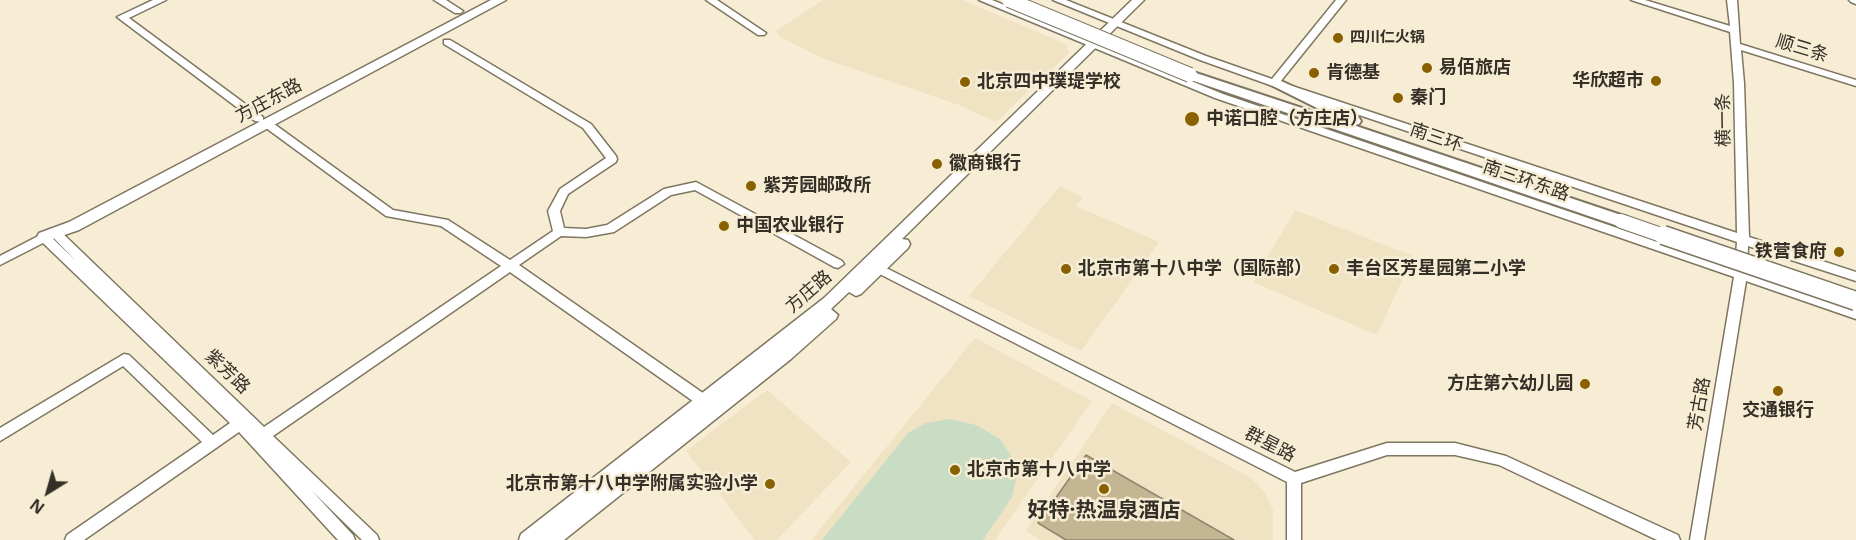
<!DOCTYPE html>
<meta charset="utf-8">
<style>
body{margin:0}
#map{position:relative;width:1856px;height:540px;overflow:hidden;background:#f7edd5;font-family:"Noto Sans",sans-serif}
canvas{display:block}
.north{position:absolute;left:18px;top:462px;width:60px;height:60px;-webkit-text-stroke:4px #f7edd5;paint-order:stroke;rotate:217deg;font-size:16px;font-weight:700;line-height:24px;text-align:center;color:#343027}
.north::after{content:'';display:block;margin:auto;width:21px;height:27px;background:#343027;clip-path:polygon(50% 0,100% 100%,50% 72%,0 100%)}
</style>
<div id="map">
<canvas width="1856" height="540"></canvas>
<div class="north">N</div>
</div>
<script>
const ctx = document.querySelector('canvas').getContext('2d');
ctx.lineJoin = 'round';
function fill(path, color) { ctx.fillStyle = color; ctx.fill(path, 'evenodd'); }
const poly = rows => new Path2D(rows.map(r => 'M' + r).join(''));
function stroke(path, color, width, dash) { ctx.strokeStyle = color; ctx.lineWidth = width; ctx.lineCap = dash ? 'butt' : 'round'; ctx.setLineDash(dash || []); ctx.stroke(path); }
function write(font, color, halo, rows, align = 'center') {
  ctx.font = font + ' "Noto Sans","Noto Sans SC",sans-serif'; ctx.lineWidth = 5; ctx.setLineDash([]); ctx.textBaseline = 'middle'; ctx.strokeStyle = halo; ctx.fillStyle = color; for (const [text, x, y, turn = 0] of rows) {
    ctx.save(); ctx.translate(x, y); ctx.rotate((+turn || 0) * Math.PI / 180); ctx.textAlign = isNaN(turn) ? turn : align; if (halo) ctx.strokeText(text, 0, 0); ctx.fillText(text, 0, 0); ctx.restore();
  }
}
fill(poly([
 [823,0,962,0,1066,44,1069,53,996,122,959,105,824,59,780,37,776,31],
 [1060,186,1083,197,1076,206,1159,242,1081,351,969,296],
 [1295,210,1413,256,1377,335,1253,282],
 [975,338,1092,401,995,540,811,540],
 [767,390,851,462,777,540,755,540,686,451],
 [1112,403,1250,477,1264,491,1273,510,1273,540,1040,540,1026,531]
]), '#f0e3c4');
fill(poly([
 [950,419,976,425,1000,439,1011,456,1017,474,1012,497,983,540,822,540,908,433,926,423]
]), '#c9dcc4');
const building = poly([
 [1086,455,1234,540,1066,540,1038,523,1086,455]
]);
fill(building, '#c5b693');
stroke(building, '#8e856f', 1.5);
const minor = poly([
 [153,0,166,0,129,18,263,117,263,120,270,121,393,210,448,220,510,260,553,231,548,211,560,189,606,158,583,128,444,44,444,40,450,40,591,124,616,156,617,159,616,162,568,194,560,211,564,228,586,229,607,225,664,189,696,182,842,261,844,264,838,268,834,267,695,190,671,195,614,232,586,237,561,236,519,265,710,398,712,402,710,406,705,408,700,406,510,272,273,436,377,535,379,540,362,540,312,491,353,535,355,540,338,540,239,432,84,540,65,540,67,535,202,442,123,366,0,441,0,428,124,354,129,355,213,435,230,423,43,243,0,265,0,256,44,233,48,234,76,261,48,232,50,229,58,229,264,427,501,266,441,226,386,216,262,125,262,122,255,121,117,17,153,0],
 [434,0,446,0,463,11,461,13,455,13,434,0],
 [706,0,717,0,766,33,764,35,758,35,706,0],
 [979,0,992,0,1223,94,1735,268,1737,242,1270,85,1200,60,1053,0,1066,0,1206,56,1272,79,1336,0,1346,0,1280,82,1737,233,1734,83,1730,32,1631,0,1645,0,1730,26,1727,0,1737,0,1740,44,1856,80,1856,86,1741,50,1744,83,1749,237,1856,272,1856,281,1748,246,1747,272,1856,309,1856,319,1746,281,1704,540,1690,540,1734,277,1215,98,979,0],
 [1849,0,1856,0,1856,4,1851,2,1849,0],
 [870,260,1295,472,1387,443,1455,443,1506,456,1678,535,1680,540,1657,540,1499,465,1455,455,1387,455,1301,483,1301,540,1287,540,1287,482,866,267,864,264,870,260]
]);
const major = poly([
 [491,0,506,0,79,230,44,242,37,237,39,233,69,222,491,0],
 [1132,0,1144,0,902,239,908,240,910,244,908,248,861,294,856,296,849,292,831,309,838,315,836,319,791,359,564,540,519,540,521,534,824,298,1132,0]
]);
const highway = poly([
 [1190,71,1347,123,1267,83,1269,80,1279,80,1359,118,1361,121,1359,124,1353,125,1627,217,1629,221,1621,227,1615,225,1185,78,1185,72,1190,71]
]);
stroke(minor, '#7f7661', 3);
stroke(major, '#7f7661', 3);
stroke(highway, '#7f7661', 4);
fill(minor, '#fff');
fill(major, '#fff');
fill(highway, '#fff');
const highwayBridgeFar1 = poly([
 [1009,0,1190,75],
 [1621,221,1667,237]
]);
const highwayBridge = poly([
 [1663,235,1856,301]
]);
stroke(highwayBridgeFar1, '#7f7661', 16, []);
stroke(highwayBridge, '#7f7661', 21, []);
stroke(highwayBridgeFar1, '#fff', 14);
stroke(highwayBridge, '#fff', 18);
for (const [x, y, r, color] of [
 [1338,38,6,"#896100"],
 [1427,68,6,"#896100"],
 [1314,73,6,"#896100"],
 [1656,81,6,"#896100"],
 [965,82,6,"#896100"],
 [1398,98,6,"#896100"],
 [1192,119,8,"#896100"],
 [937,164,6,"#896100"],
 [751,186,6,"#896100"],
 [724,226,6,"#896100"],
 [1839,252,6,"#896100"],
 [1066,269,6,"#896100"],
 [1334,269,6,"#896100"],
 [1585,384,6,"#896100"],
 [1778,391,6,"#896100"],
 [955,470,6,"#896100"],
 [770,484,6,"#896100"],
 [1104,489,6,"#896100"]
]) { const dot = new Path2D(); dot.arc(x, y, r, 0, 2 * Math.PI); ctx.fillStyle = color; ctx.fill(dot); stroke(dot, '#f7edd5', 2); }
write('bold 15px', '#343027', '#f7edd5', [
 ["四川仁火锅",1350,38]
], 'left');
write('18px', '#343027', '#f7edd5', [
 ["顺三条",1802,49,17],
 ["方庄东路",269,101,-28],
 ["横一条",1724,120,-91],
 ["南三环",1436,138,19],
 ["南三环东路",1526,181,19],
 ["方庄路",809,292,-41],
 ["紫芳路",227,372,44],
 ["芳古路",1700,404,-80],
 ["群星路",1270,445,27]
]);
write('bold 18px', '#343027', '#f7edd5', [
 ["易佰旅店",1439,68],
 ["肯德基",1326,73],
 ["华欣超市",1644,81,"right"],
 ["北京四中璞瑅学校",977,82],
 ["秦门",1410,98],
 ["中诺口腔（方庄店）",1206,119],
 ["徽商银行",949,164],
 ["紫芳园邮政所",763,186],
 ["中国农业银行",736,226],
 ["铁营食府",1827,252,"right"],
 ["北京市第十八中学（国际部）",1078,269],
 ["丰台区芳星园第二小学",1346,269],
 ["方庄第六幼儿园",1573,384,"right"],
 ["交通银行",1778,411,"center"],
 ["北京市第十八中学",967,470],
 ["北京市第十八中学附属实验小学",758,484,"right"]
], 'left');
write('bold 21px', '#343027', '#f7edd5', [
 ["好特·热温泉酒店",1104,511]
]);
</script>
